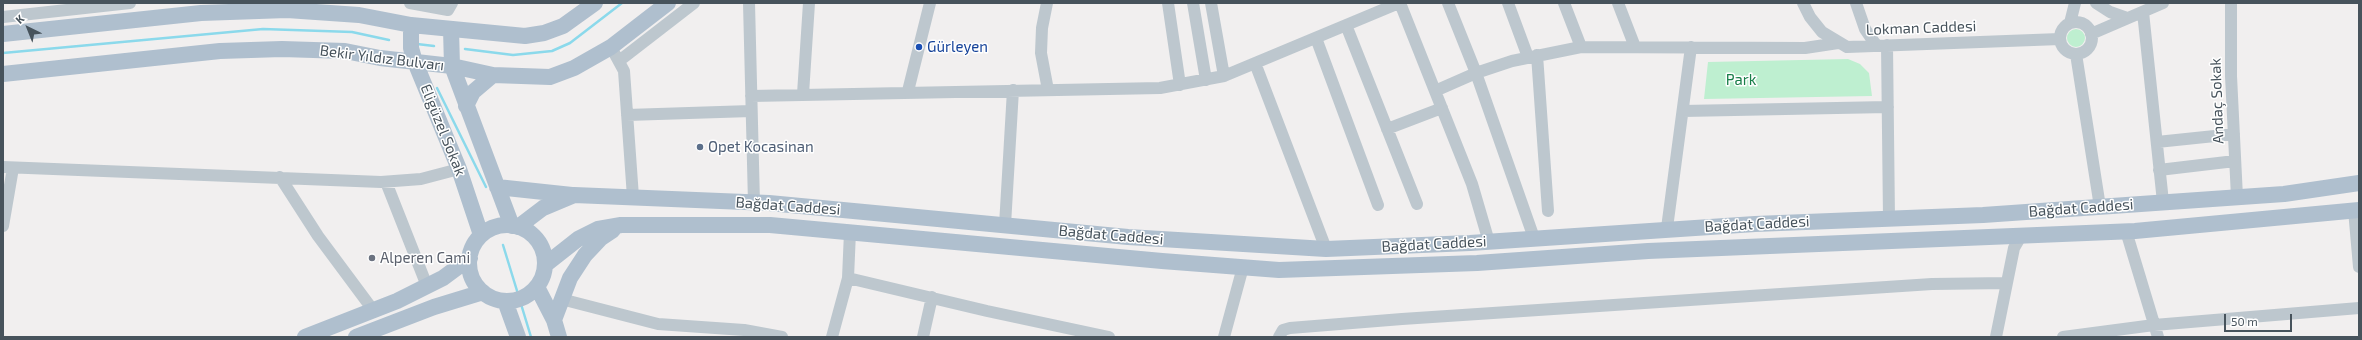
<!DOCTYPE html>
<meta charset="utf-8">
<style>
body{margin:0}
#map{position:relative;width:2362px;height:340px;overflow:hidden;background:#f1efef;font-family:"Exo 2",sans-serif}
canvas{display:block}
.frame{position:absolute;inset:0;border:4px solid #47535c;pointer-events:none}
.north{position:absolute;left:8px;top:8px;width:40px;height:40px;-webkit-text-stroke:3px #fff;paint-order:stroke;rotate:317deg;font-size:11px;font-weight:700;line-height:16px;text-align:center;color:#47535c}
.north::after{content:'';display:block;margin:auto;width:14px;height:18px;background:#47535c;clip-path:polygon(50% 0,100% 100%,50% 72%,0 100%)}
.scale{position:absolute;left:2224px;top:314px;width:68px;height:18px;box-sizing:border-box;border:2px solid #47535c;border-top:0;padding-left:5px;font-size:12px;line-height:14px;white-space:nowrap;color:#47535c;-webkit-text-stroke:3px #fff;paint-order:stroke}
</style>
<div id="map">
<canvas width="2362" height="340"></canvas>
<div class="frame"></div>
<div class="north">K</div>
<div class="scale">50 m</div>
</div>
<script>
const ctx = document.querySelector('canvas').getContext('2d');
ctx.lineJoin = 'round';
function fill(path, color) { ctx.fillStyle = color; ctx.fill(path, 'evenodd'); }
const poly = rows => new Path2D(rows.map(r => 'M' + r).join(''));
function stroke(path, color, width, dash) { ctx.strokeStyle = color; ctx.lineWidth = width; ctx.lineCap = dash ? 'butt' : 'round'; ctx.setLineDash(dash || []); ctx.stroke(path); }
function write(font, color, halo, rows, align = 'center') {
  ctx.font = font + ' "Exo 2",sans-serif'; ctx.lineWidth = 3; ctx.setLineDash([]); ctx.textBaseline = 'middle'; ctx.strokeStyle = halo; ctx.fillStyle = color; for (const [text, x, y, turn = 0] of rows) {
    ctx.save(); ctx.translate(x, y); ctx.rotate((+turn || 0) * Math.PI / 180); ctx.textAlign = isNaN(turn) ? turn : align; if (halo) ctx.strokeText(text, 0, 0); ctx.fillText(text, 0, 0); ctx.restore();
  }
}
fill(poly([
 '2067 38a9 9 0 1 1 18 0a9 9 0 1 1-18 0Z',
 [1848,59,1860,64,1869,73,1872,96,1704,99,1708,62]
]), '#beefd0');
stroke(poly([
 [417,44,434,46],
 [465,49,513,55,552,51,570,43,622,3],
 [3,53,263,29,352,32,389,40],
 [437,88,486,187],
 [503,245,518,294],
 [521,304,531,337]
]), '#8bd9eb', 2.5);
stroke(poly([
 [410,3,448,10,452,3],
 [749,3,754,203],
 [1047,3,1042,28,1041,53,1048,90],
 [1168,3,1180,85],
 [1193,3,1206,80],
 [1211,3,1224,76],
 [1400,3,1472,184,1489,242],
 [1448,3,1476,73,1534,238],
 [1508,3,1528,57],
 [1564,3,1581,47],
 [1618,3,1635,47],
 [1803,3,1810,17,1822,32,1847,47,2060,39],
 [1856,3,1865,29,1876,45],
 [2096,3,2110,12,2127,18],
 [2231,3,2231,76,2237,197],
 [2143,12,2163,202],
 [3,17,130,3],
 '2060 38a16 16 0 1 1 32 0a16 16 0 1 1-32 0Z',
 [2070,23,2075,3],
 [1346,25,1417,204],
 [2091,34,2163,3],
 [1316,38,1378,205],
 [1887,45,1889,219],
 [611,47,624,71,633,197],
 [2076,54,2100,207],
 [1537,55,1548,211],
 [619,61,694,3],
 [1255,63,1326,249],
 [908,91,930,3],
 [1435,91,1476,73,1512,61,1581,47,1805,48,1838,43],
 [803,94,809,3],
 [751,96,1160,88,1224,76,1399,3],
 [1683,111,1888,107],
 [627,115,751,111],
 [1387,129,1442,108],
 [2157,142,2234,134],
 [3,167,381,182,421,179,459,169],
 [2159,170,2235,161],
 [280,177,318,236,373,310],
 [386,182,427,286],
 [2354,210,2359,267],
 [1005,225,1013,90],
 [3,226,13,168],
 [1667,228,1691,47],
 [2126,231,2158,337],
 [850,232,848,278,987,311,1109,337],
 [561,299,658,324,744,330,782,337],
 [832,337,848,278],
 [923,337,932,297],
 [1224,337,1243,267],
 [1279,337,1283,330,1290,328,1402,319,1932,284,2007,283],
 [1996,337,2014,248,2021,236],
 [2063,337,2154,325,2359,308]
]), '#bdc7ce', 12);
stroke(poly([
 [411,25,411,48,415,62,459,169,481,235],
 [451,29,452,66,512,226],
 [3,34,201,13,287,10,359,15,411,25,525,36,544,33,563,26,595,3],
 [3,74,220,51,282,49,345,51,380,58,452,66,493,75,550,77,574,68,611,47,668,3],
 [466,106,473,92,493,75],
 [497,187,572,195],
 '469 263a38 38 0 1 1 76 0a38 38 0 1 1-76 0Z',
 [518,227,543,208,574,195,769,203,1128,237,1326,249,1470,243,1755,224,1983,215,2284,194,2359,183],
 [545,265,578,239,598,229,621,225,770,225,1162,261,1279,270,1477,263,1648,251,2135,231,2359,210],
 [537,287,554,320,559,337],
 [505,301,518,337],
 [554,320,570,278,585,255,601,238,613,230],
 [305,337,397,301,443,278,470,258],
 [356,337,434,307,483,292]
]), '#afbfce', 16);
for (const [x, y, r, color] of [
 [919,47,4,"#1a4fb4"],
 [700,147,4,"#5c6f8a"],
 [372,258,4,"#6b7280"]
]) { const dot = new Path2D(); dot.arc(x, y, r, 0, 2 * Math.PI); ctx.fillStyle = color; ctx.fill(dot); stroke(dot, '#fff', 1.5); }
write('15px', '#47535c', '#fff', [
 ["Lokman Caddesi",1921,28,-2],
 ["Bekir Yıldız Bulvarı",382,58,7],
 ["Andaç Sokak",2217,101,-92],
 ["Eligüzel Sokak",443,130,68],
 ["Bağdat Caddesi",788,206,4],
 ["Bağdat Caddesi",2081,208,-4],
 ["Bağdat Caddesi",1757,224,-3],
 ["Bağdat Caddesi",1111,235,5],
 ["Bağdat Caddesi",1434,244,-3]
]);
write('15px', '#164399', '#fff', [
 ["Gürleyen",927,47]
], 'left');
write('15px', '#187e49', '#fff', [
 ["Park",1741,80]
]);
write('15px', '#4e5e75', '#fff', [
 ["Opet Kocasinan",708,147]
], 'left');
write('15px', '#5b616d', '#fff', [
 ["Alperen Cami",380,258]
], 'left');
</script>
